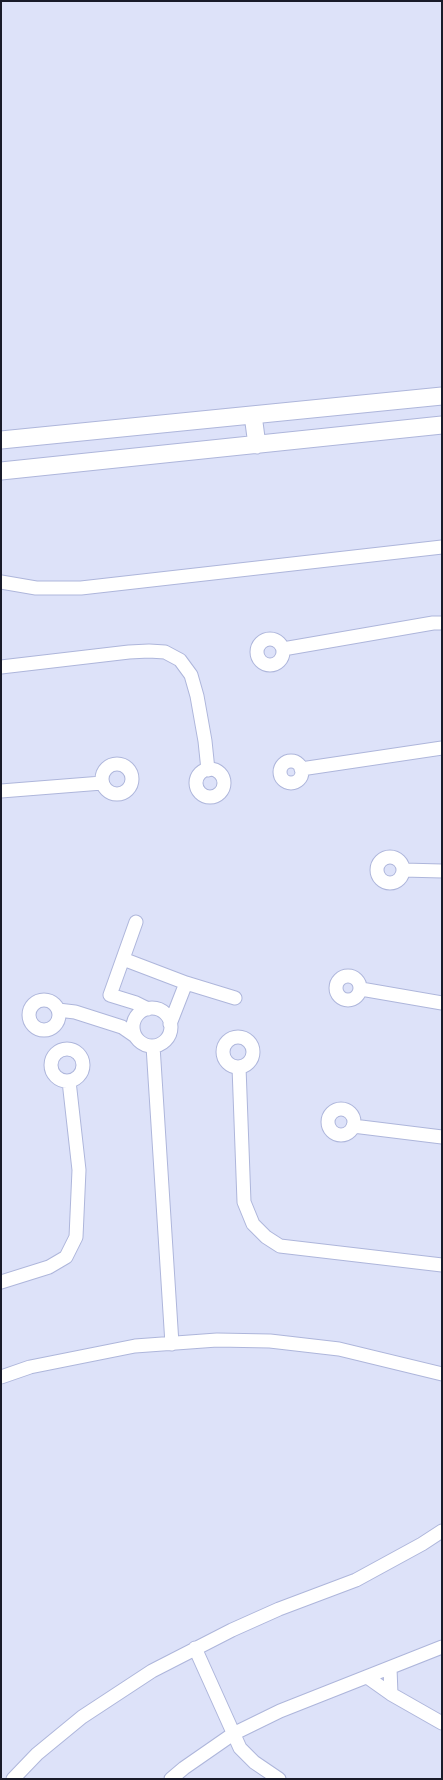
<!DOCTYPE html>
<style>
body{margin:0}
#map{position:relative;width:443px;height:1780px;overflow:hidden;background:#dde2f9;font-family:Lato,sans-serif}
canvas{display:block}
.frame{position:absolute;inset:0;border:2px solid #191b29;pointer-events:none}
</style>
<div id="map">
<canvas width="443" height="1780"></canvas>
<div class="frame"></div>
</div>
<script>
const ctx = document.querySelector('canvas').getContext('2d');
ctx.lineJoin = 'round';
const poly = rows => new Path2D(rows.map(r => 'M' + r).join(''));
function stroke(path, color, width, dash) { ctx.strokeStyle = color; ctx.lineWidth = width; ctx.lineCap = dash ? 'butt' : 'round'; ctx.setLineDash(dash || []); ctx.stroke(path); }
const minor = poly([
 [1,582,36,588,81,588,442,547],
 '257 652a13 13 0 1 1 26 0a13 13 0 1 1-26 0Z',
 [283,649,433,623,442,623],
 [1,667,129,652,149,651,165,652,180,660,191,675,197,696,205,741,208,770],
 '280 772a11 11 0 1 1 22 0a11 11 0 1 1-22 0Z',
 '102 779a15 15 0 1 1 30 0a15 15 0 1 1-30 0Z',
 [301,769,442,748],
 '196 783a14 14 0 1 1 28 0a14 14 0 1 1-28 0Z',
 [1,791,102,783],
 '377 870a13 13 0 1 1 26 0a13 13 0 1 1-26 0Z',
 [403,870,442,871],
 [136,922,110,995,136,1003,148,1009],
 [123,959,186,983,170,1024],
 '336 988a12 12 0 1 1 24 0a12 12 0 1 1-24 0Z',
 [186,983,235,998],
 [361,989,442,1003],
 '29 1015a15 15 0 1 1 30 0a15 15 0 1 1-30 0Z',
 '133 1027a19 19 0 1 1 38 0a19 19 0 1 1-38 0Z',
 [58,1010,75,1012,122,1027,135,1036],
 '223 1052a15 15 0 1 1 30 0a15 15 0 1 1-30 0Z',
 [153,1046,172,1344],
 '51 1065a16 16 0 1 1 32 0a16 16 0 1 1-32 0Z',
 [239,1067,244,1202,253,1224,266,1237,280,1246,442,1265],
 '328 1122a13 13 0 1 1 26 0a13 13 0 1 1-26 0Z',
 [353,1126,442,1137],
 [1,1282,49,1267,66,1257,76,1237,79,1170,69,1081],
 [1,1377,30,1367,135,1346,217,1340,270,1341,339,1349,442,1374],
 [195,1648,240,1748,254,1762,279,1779],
 [367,1677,391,1694,390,1668],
 [391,1694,442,1723],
 [13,1779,37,1754,82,1717,152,1671,232,1630,279,1609,356,1580,422,1544,442,1531],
 [171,1779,184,1768,233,1734,280,1711,442,1647]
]);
const major = poly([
 [253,415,257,445],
 [1,440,442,396],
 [1,471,442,425]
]);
stroke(minor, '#aeb6db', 15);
stroke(major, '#aeb6db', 19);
stroke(minor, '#fff', 13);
stroke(major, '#fff', 17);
</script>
